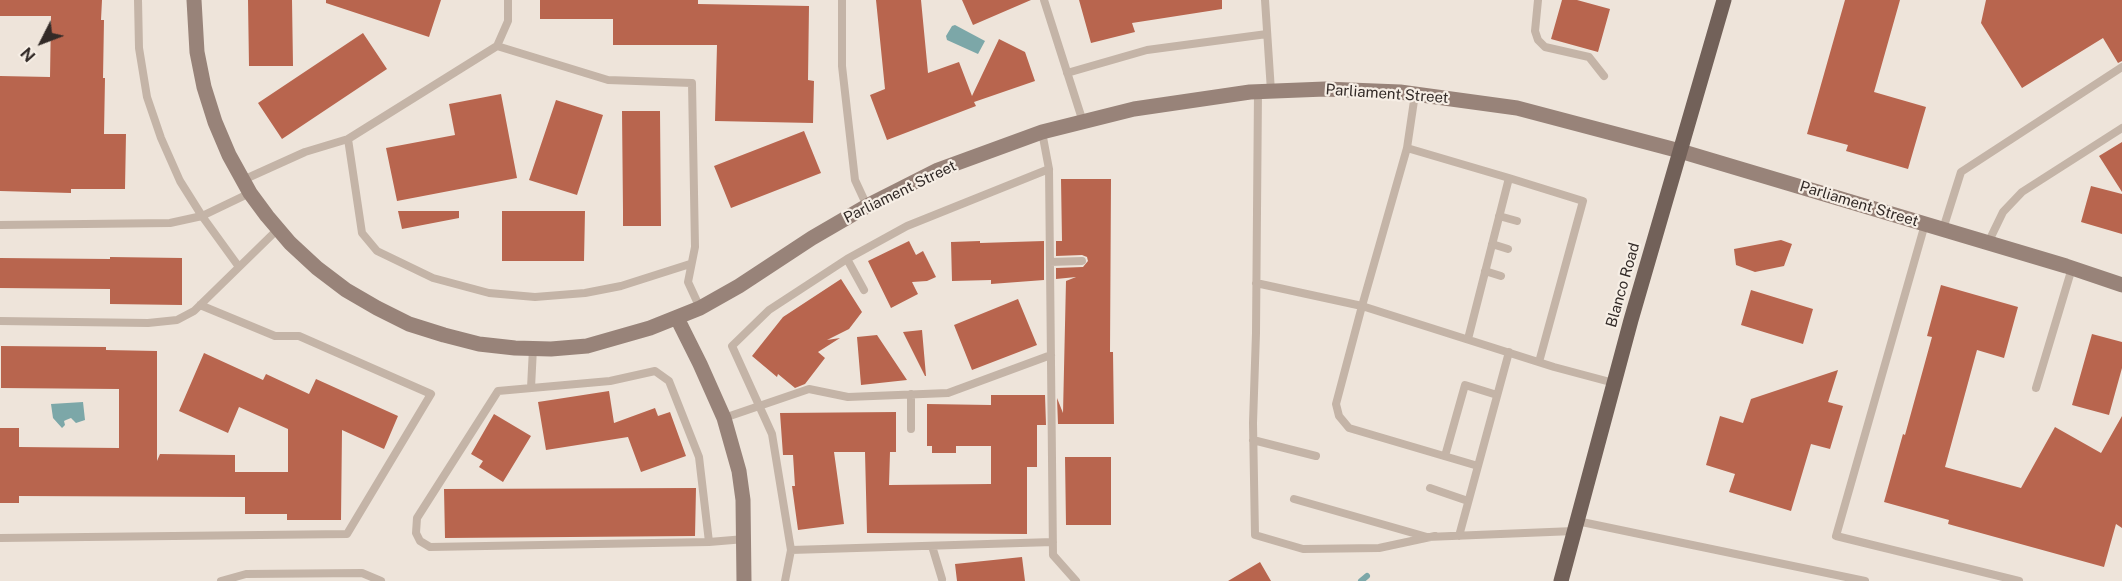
<!DOCTYPE html>
<style>
body{margin:0}
#map{position:relative;width:2122px;height:581px;overflow:hidden;background:#eee4da;font-family:"Public Sans",sans-serif}
canvas{display:block}
.north{position:absolute;left:12px;top:12px;width:60px;height:60px;-webkit-text-stroke:4px #f6eee5;paint-order:stroke;rotate:228deg;font-size:16px;font-weight:700;line-height:24px;text-align:center;color:#322a27}
.north::after{content:'';display:block;margin:auto;width:21px;height:27px;background:#322a27;clip-path:polygon(50% 0,100% 100%,50% 72%,0 100%)}
</style>
<div id="map">
<canvas width="2122" height="581"></canvas>
<div class="north">N</div>
</div>
<script>
const ctx = document.querySelector('canvas').getContext('2d');
ctx.lineJoin = 'round';
function fill(path, color) { ctx.fillStyle = color; ctx.fill(path, 'evenodd'); }
const poly = rows => new Path2D(rows.map(r => 'M' + r).join(''));
function stroke(path, color, width, dash) { ctx.strokeStyle = color; ctx.lineWidth = width; ctx.lineCap = dash ? 'butt' : 'round'; ctx.setLineDash(dash || []); ctx.stroke(path); }
function write(font, color, halo, rows, align = 'center') {
  ctx.font = font + ' "Public Sans",sans-serif'; ctx.lineWidth = 4.5; ctx.setLineDash([]); ctx.textBaseline = 'middle'; ctx.strokeStyle = halo; ctx.fillStyle = color; for (const [text, x, y, turn = 0] of rows) {
    ctx.save(); ctx.translate(x, y); ctx.rotate((+turn || 0) * Math.PI / 180); ctx.textAlign = isNaN(turn) ? turn : align; if (halo) ctx.strokeText(text, 0, 0); ctx.fillText(text, 0, 0); ctx.restore();
  }
}
fill(poly([
 [955,25,985,41,978,54,947,40,946,36,952,26],
 [83,402,85,420,76,423,71,418,66,420,64,421,65,425,62,428,53,418,51,404]
]), '#7ca7a8');
stroke(poly([
 [1361,581,1367,576]
]), '#7ca7a8', 6);
fill(poly([
 [0,0,102,0,101,20,104,20,103,78,105,78,104,134,126,134,125,189,71,189,71,193,0,191,0,76,50,77,51,16,0,16],
 [248,0,292,0,293,66,249,66],
 [326,0,441,0,429,37,326,3],
 [540,0,698,0,698,4,809,6,808,80,814,81,813,123,715,121,717,45,613,45,613,19,540,19],
 [876,0,921,0,928,73,959,62,972,96,999,39,1025,52,1035,81,974,102,976,106,887,140,870,95,885,89],
 [962,0,1031,0,973,25],
 [1079,0,1222,0,1222,9,1132,23,1135,32,1091,43],
 [1562,0,1577,0,1610,9,1598,52,1551,39],
 [1845,0,1900,0,1874,92,1926,107,1908,169,1846,151,1848,145,1807,134],
 [1986,0,2122,0,2122,61,2118,63,2103,38,2022,88,1981,23],
 [363,33,387,69,282,139,258,103],
 [501,94,517,178,397,201,386,148,455,135,449,104],
 [556,100,603,115,577,195,529,180],
 [622,111,660,111,661,226,623,226,623,211,625,211,623,211],
 [804,131,821,173,731,208,714,166],
 [2122,142,2122,192,2099,156],
 [1061,179,1111,179,1110,352,1113,352,1114,424,1058,424,1057,398,1063,413,1066,281,1076,277,1056,279,1056,268,1083,267,1088,261,1087,257,1082,255,1056,256,1056,241,1062,241],
 [2091,186,2122,194,2122,234,2081,222],
 [398,211,459,211,459,218,402,229],
 [502,211,585,211,584,261,502,261],
 [1781,240,1792,244,1784,266,1755,272,1736,265,1734,249],
 [909,241,916,255,923,251,936,277,927,281,912,282,918,294,891,308,868,261],
 [980,241,980,243,1044,241,1044,280,991,284,991,280,952,281,951,242],
 [110,257,182,258,182,305,110,304,110,289,0,288,0,258,110,259],
 [841,279,862,312,849,329,827,340,840,338,818,352,825,358,805,384,795,388,778,374,777,377,752,356,783,317],
 [1941,285,2018,307,2004,358,1977,350,1945,467,2021,488,2055,427,2101,453,2122,416,2122,528,2116,524,2104,567,1948,524,1949,520,1884,502,1903,434,1905,435,1932,337,1927,336],
 [1751,290,1813,309,1803,344,1741,325],
 [1018,299,1037,345,972,370,954,325],
 [922,330,926,376,925,376,903,332],
 [2092,334,2122,342,2122,368,2109,415,2072,405],
 [877,335,907,380,861,385,857,337],
 [1,346,106,347,106,350,157,351,157,461,160,454,235,455,235,472,288,472,288,429,239,407,228,433,179,411,204,353,263,380,266,374,309,394,316,379,398,416,384,449,342,430,341,520,287,520,287,514,245,514,245,497,19,496,19,503,0,503,0,428,19,428,19,447,119,448,119,389,1,388],
 [1838,370,1828,402,1843,406,1830,449,1811,444,1791,511,1729,492,1735,474,1706,465,1720,416,1743,423,1751,399],
 [609,391,614,423,655,408,658,416,670,412,686,456,641,472,628,437,546,450,538,402],
 [991,395,1045,395,1046,425,1037,425,1037,467,1027,467,1027,534,867,533,865,452,834,452,844,524,798,530,792,486,795,486,793,455,783,455,780,413,896,412,896,452,890,452,889,485,991,484,991,446,956,446,956,453,932,453,932,446,927,446,927,404,991,405],
 [494,414,531,436,503,482,479,467,483,461,471,454],
 [1065,457,1111,457,1111,525,1066,525],
 [696,488,695,536,445,538,444,489],
 [1022,557,1025,581,957,581,955,564],
 [1260,562,1271,581,1228,581]
]), '#b8654e');
stroke(poly([
 [138,0,139,48,147,97,161,138,180,181,202,216,239,267],
 [842,0,842,66,855,180,867,206],
 [1044,0,1083,122],
 [1265,0,1271,91],
 [1538,0,1535,31,1538,40,1545,47,1589,57,1604,76],
 [497,46,608,80,692,83,695,247,688,282,700,308],
 [1067,73,1147,50,1267,34],
 [1258,91,1256,333,1253,423,1255,535,1303,549,1379,548,1435,536],
 [1415,94,1407,148,1362,306,1554,367,1614,383],
 [1042,132,1049,169,1053,555,1076,581],
 [348,139,362,233,377,251,433,278,489,293,535,297,585,293,621,286,690,264],
 [1407,148,1509,178,1468,339],
 [1509,178,1583,201,1539,362],
 [243,180,305,152,348,139,497,46,508,21,508,0],
 [1499,216,1517,221],
 [1925,224,1836,536,2019,581],
 [0,225,170,223,202,216,250,193],
 [1943,229,1961,172,2122,67],
 [1988,243,2003,212,2022,192,2122,128],
 [1492,244,1508,249],
 [847,259,864,290],
 [1050,262,1082,261],
 [1485,271,1501,276],
 [1256,283,1362,306,1336,404,1339,416,1349,428,1478,466],
 [0,321,148,323,177,320,194,311,278,229],
 [531,388,533,348],
 [2036,388,2072,268],
 [911,394,911,429],
 [724,418,809,389,848,397,948,393,1051,355],
 [1253,440,1316,456],
 [1445,456,1465,385,1497,395],
 [1430,488,1468,501],
 [1294,499,1427,537,1574,531],
 [1577,521,1865,581],
 [1459,536,1509,352],
 [0,538,347,534,431,394,299,336,275,336,200,305],
 [709,542,699,457,669,381,655,371,610,381,498,391,417,518,416,533,420,541,430,547,709,542,745,539],
 [932,546,942,579],
 [791,550,1053,542],
 [221,581,246,574,362,573,381,581],
 [785,581,791,550,772,434,732,346,769,310,847,259,907,226,1049,169]
]), '#c4b4a7', 8);
stroke(poly([
 [194,0,197,52,204,87,215,122,229,155,250,193,267,216,290,243,317,268,346,290,377,308,409,324,444,335,479,344,515,348,551,349,587,346,650,328,700,308,739,286,812,238,867,206,938,170,1042,132,1134,109,1250,92,1325,89,1400,92,1517,108,1680,151,2066,266,2122,285],
 [677,318,700,364,724,418,739,471,743,500,744,581]
]), '#988379', 15);
stroke(poly([
 [1561,581,1631,320,1724,0]
]), '#726159', 15);
write('15px', '#322a27', '#f6eee5', [
 ["Parliament Street",1387,94,4],
 ["Parliament Street",900,192,-26],
 ["Parliament Street",1859,204,17],
 ["Blanco Road",1623,285,-74]
]);
</script>
